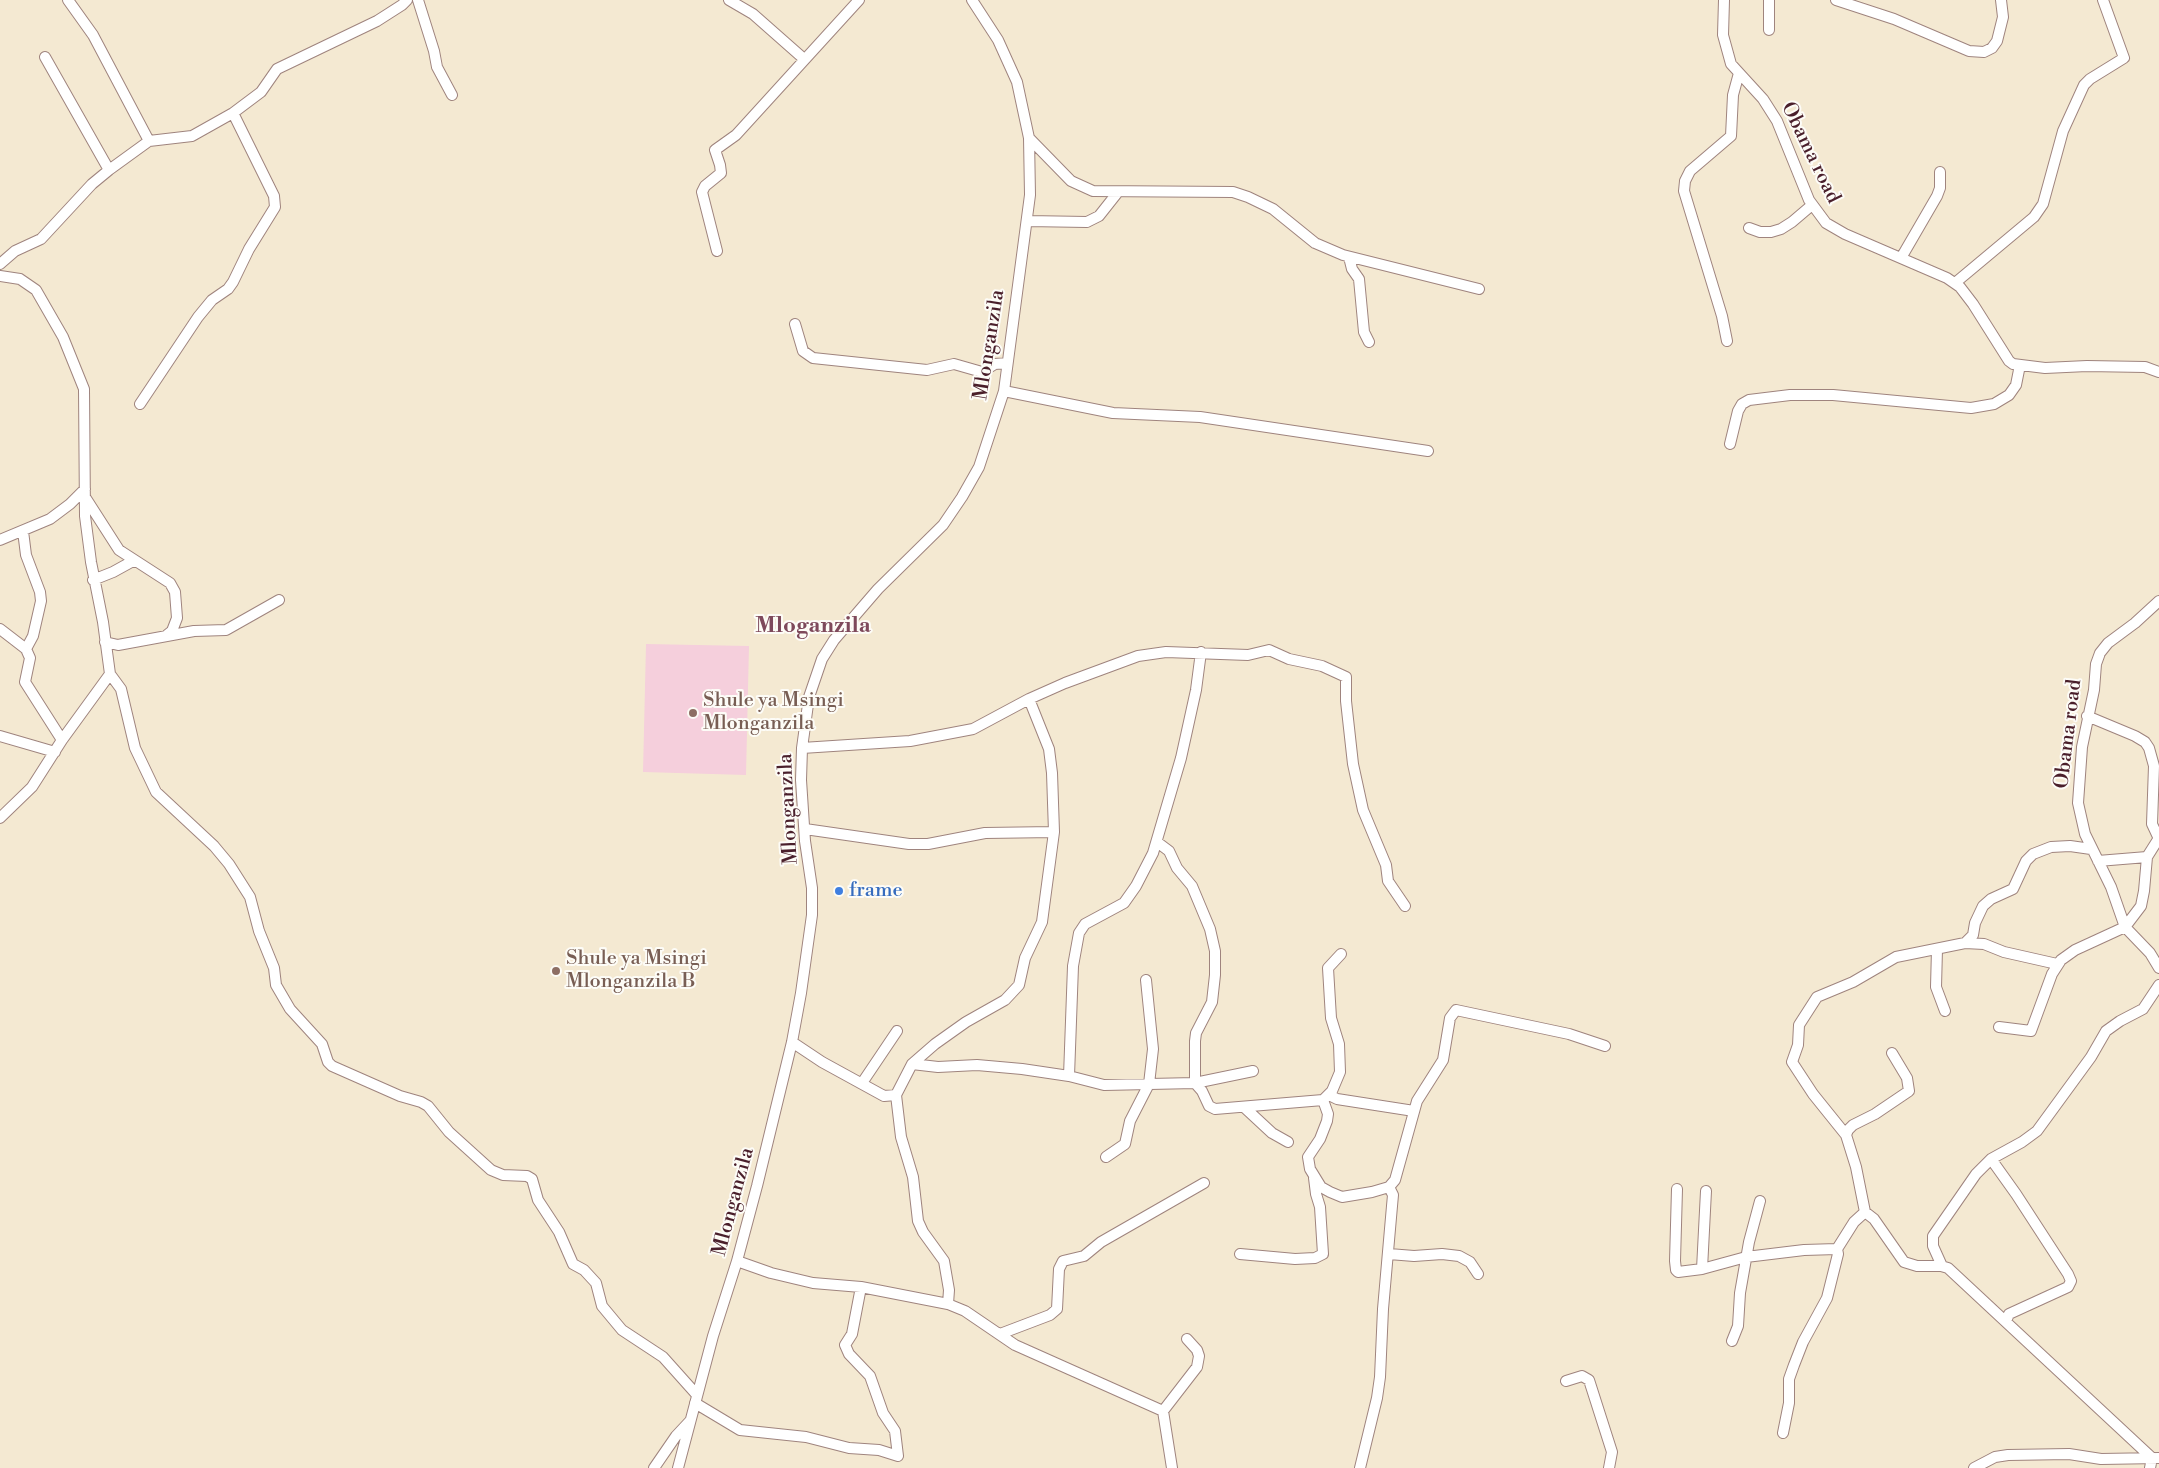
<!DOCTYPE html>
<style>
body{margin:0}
canvas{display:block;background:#f4e9d2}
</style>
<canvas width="2159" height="1468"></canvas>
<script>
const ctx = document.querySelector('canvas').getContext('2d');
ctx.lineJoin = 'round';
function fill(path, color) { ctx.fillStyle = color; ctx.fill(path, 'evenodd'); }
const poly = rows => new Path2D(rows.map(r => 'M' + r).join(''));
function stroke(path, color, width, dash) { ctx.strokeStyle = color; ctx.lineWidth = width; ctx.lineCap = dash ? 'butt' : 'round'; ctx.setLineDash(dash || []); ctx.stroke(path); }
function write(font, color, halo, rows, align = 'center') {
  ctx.font = font + ' "Libre Bodoni",serif'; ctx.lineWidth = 4; ctx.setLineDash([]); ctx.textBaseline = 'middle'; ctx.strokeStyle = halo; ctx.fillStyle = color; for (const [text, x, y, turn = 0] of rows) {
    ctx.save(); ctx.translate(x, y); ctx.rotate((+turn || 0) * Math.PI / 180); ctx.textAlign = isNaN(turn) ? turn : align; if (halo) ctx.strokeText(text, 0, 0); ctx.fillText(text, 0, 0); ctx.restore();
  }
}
fill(poly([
 [646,644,749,646,746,775,643,772]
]), '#f5cfdc');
const minor = poly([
 [68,0,93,35,149,141],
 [418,0,434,51,437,67,452,95],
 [729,0,753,14,804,59],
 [1724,0,1723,35,1731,64,1763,99,1777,121,1809,200,1826,223,1845,234,1947,278,1960,287,1973,304,2009,361,2013,364,2045,368,2087,366,2145,367,2159,372],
 [1836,0,1894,19,1969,51,1984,52,1992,48,1997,41,2003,17,2001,0],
 [1769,30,1769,0],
 [45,57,109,170],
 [1029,138,1071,181,1093,191,1233,192,1248,197,1273,209,1315,243,1343,255,1479,289],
 [1027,221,1087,222,1099,216,1118,192],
 [1749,228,1760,232,1771,232,1781,229,1792,222,1812,205],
 [717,251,702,192,705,186,721,173,720,165,715,150,736,135,859,0],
 [1349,257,1352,269,1359,279,1364,332,1369,342],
 [1901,258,1937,196,1940,188,1940,172],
 [0,264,15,251,41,239,92,184,109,170,149,141,192,136,233,113,261,92,277,69,377,21,402,5,407,0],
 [0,276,20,279,36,290,63,337,84,389,85,516,91,562,103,622,110,674,121,689,135,748,156,792,214,846,229,864,250,897,259,931,274,968,276,985,290,1009,322,1044,328,1062,332,1066,400,1096,421,1102,428,1106,449,1132,491,1170,503,1175,527,1176,532,1179,538,1200,559,1232,573,1264,584,1270,596,1283,602,1306,622,1330,663,1357,697,1395],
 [1955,283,2034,217,2043,204,2063,131,2084,85,2090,79,2124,58,2103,0],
 [795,324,803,351,813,358,927,370,954,364,982,372,995,364,1007,363],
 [1727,341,1722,316,1684,191,1685,181,1690,171,1731,136,1733,95,1739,73],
 [1004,391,1113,413,1200,417,1428,451],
 [140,404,198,317,212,300,228,289,233,282,249,249,275,207,274,196,233,113],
 [1730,444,1738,411,1742,404,1749,400,1790,395,1833,395,1971,408,1994,404,2009,395,2016,385,2020,365],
 [85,497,119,550,170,583,175,592,177,618,172,631,167,635],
 [23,531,26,555,40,592,41,601,33,636,26,649],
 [0,540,50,519,70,504,85,489],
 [93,580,113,572,133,561],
 [2159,601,2135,623,2108,643,2100,653,2096,664,2094,690,2082,747,2078,803,2085,834,2111,887,2125,927,2150,953,2159,968],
 [0,629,26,649,30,658,25,682,62,740],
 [105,642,118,645,194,631,226,630,279,600],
 [2087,716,2135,736,2145,742,2149,748,2154,766,2152,824,2159,839],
 [0,736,55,752],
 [802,748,910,741,973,729,1029,699,1065,683,1138,656,1166,652,1248,655,1269,650,1289,659,1322,666,1346,677,1346,701,1353,764,1363,810,1386,865,1388,881,1405,906],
 [0,818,32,787,62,740,110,674],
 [805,829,909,844,928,844,985,833,1054,832],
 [1157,842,1169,851,1177,868,1192,886,1210,929,1215,951,1215,975,1212,1002,1196,1033,1195,1041,1195,1083,1253,1071],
 [2098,861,2147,857,2159,838],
 [1965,943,1973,935,1975,923,1983,906,1991,899,2013,889,2026,861,2033,854,2051,847,2070,846,2091,849],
 [1937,949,1936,987,1945,1011],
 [1999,1027,2031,1031,2052,974,2061,960,2075,950,2125,927,2141,906,2144,891,2147,857],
 [792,1042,822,1062,884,1096,896,1095,912,1064,935,1044,966,1022,1005,1000,1019,985,1025,958,1042,922,1054,832,1052,773,1049,749,1029,699],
 [1892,1053,1907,1078,1909,1091,1875,1114,1853,1125,1848,1130,1846,1135,1856,1167,1865,1212,1874,1219,1904,1262,1917,1266,1941,1266,1948,1268,2152,1458,2150,1468],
 [912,1064,938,1067,977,1065,1022,1069,1069,1076,1104,1085,1195,1083,1202,1091,1209,1106,1215,1109,1323,1100,1332,1091,1340,1072,1339,1044,1331,1018,1328,968,1341,954],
 [1069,1076,1073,966,1079,933,1085,924,1124,903,1136,886,1153,853,1181,758,1196,690,1201,652],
 [862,1083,897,1031],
 [896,1095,901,1137,913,1177,918,1221,923,1232,944,1261,949,1290,948,1304],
 [1329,1095,1337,1099,1414,1111],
 [1323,1100,1328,1114,1327,1121,1320,1139,1308,1157,1310,1169,1321,1187,1330,1192,1342,1197,1372,1192,1389,1187,1395,1180,1417,1101,1443,1060,1450,1018,1456,1010,1569,1034,1605,1046],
 [1244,1107,1272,1133,1288,1142],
 [1846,1135,1813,1094,1792,1062,1798,1045,1799,1025,1817,997,1853,982,1896,957,1965,943,1984,944,2004,952,2057,964],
 [1106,1157,1125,1144,1130,1121,1149,1084,1153,1049,1146,980],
 [1991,1159,2016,1194,2068,1274,2071,1281,2068,1287,2009,1314,2006,1321],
 [1677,1189,1675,1261,1676,1270,1678,1272,1702,1269,1746,1257,1804,1250,1837,1249],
 [1240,1254,1295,1259,1315,1258,1323,1254,1320,1207,1316,1194,1314,1178],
 [1389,1254,1414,1256,1442,1254,1459,1256,1470,1262,1478,1274],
 [737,1261,771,1273,813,1283,861,1287,948,1304,965,1311,1015,1345,1163,1411,1172,1468],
 [1942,1266,1933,1246,1933,1236,1976,1174,1991,1159,2022,1142,2037,1131,2091,1057,2106,1031,2120,1021,2143,1009,2159,985],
 [1702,1269,1706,1191],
 [1000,1334,1050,1315,1057,1309,1059,1269,1063,1261,1084,1256,1101,1242,1204,1183],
 [1732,1341,1738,1326,1740,1293,1749,1242,1760,1201],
 [1566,1381,1582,1376,1589,1380,1612,1452,1609,1468],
 [695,1403,740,1430,806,1437,849,1448,879,1450,898,1456,895,1431,883,1413,870,1376,849,1354,845,1345,852,1334,861,1287],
 [1163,1411,1197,1367,1199,1356,1197,1350,1187,1339],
 [1783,1433,1789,1403,1789,1379,1794,1365,1803,1342,1827,1298,1838,1254,1837,1249,1854,1222,1865,1212],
 [654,1468,676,1436,690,1421],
 [678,1468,713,1336,737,1261,757,1186,792,1042,801,993,812,915,812,888,805,841,801,780,802,748,809,697,822,659,834,640,878,589,943,525,962,497,979,467,1004,391,1030,195,1029,138,1017,82,998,40,972,0],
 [1360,1468,1377,1398,1380,1377,1383,1309,1392,1206,1393,1195,1389,1187],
 [1974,1468,1995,1457,2008,1455,2069,1454,2101,1459,2159,1458]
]);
stroke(minor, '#9f847e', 12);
stroke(minor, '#fff', 10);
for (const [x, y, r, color] of [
 [693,713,5,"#8d6e63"],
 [839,891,5,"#3f7fe0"],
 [556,971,5,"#8d6e63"]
]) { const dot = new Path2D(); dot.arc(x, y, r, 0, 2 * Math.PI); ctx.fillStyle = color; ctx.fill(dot); stroke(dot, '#fdfcf7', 2); }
write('20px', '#4a1f2b', '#fdfcf7', [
 ["Obama road",1810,153,64],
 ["Mlonganzila",990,345,-81],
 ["Obama road",2069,734,-83],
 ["Mlonganzila",789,809,-93],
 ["Mlonganzila",734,1202,-75]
]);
write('20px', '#785e54', '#fdfcf7', [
 ["Shule ya Msingi",703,701],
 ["Mlonganzila",703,724],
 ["Shule ya Msingi",566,959],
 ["Mlonganzila B",566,982]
], 'left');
write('20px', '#366cbe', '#fdfcf7', [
 ["frame",849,891]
], 'left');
write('bold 22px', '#7e495b', '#fdfcf7', [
 ["Mloganzila",813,627]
]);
</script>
